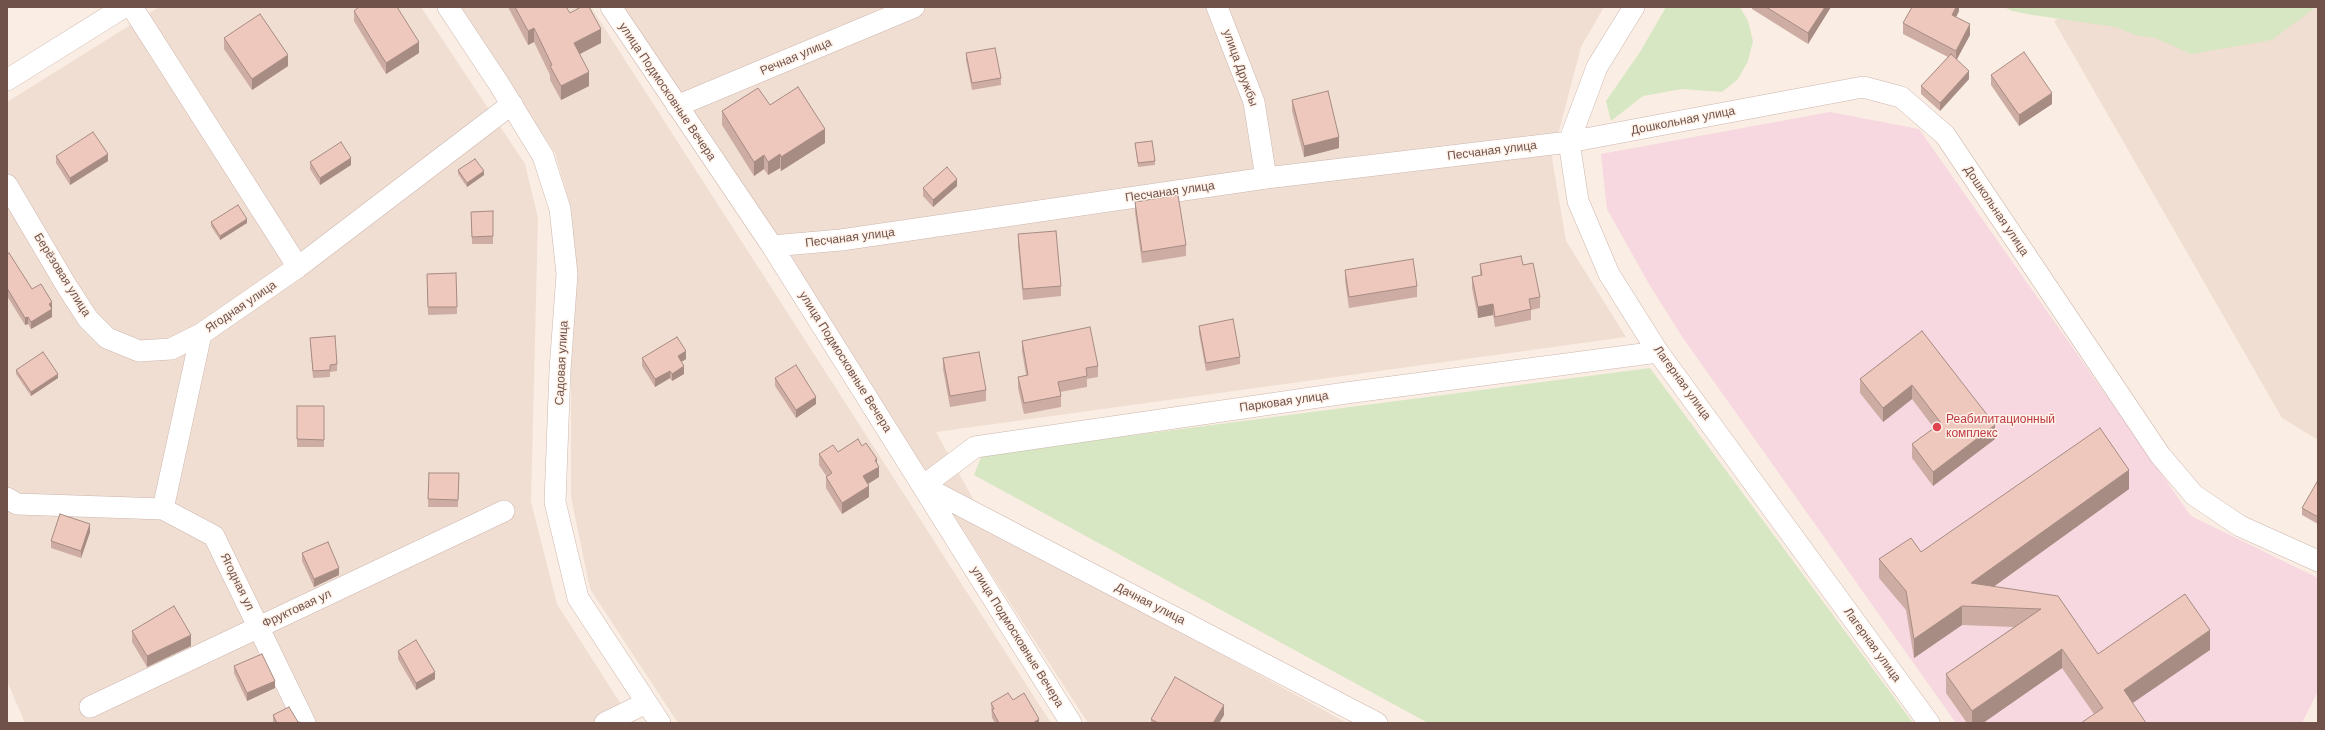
<!DOCTYPE html>
<meta charset="utf-8">
<style>
body{margin:0}
#map{position:relative;width:2325px;height:730px;overflow:hidden;background:#faede3;font-family:Helvetica,sans-serif}
canvas{display:block}
.frame{position:absolute;inset:0;border:8px solid #70524b;pointer-events:none}
</style>
<div id="map">
<canvas width="2325" height="730"></canvas>
<div class="frame"></div>
</div>
<script>
const ctx = document.querySelector('canvas').getContext('2d');
ctx.lineJoin = 'round';
function fill(path, color) { ctx.fillStyle = color; ctx.fill(path, 'evenodd'); }
const poly = rows => new Path2D(rows.map(r => 'M' + r).join(''));
function stroke(path, color, width, dash) { ctx.strokeStyle = color; ctx.lineWidth = width; ctx.lineCap = dash ? 'butt' : 'round'; ctx.setLineDash(dash || []); ctx.stroke(path); }
function write(font, color, halo, rows, align = 'center') {
  ctx.font = font + ' Helvetica,sans-serif'; ctx.lineWidth = 3; ctx.setLineDash([]); ctx.textBaseline = 'middle'; ctx.strokeStyle = halo; ctx.fillStyle = color; for (const [text, x, y, turn = 0] of rows) {
    ctx.save(); ctx.translate(x, y); ctx.rotate((+turn || 0) * Math.PI / 180); ctx.textAlign = isNaN(turn) ? turn : align; if (halo) ctx.strokeText(text, 0, 0); ctx.fillText(text, 0, 0); ctx.restore();
  }
}
fill(poly([
 [159,7,421,7,525,164,538,218,531,502,557,604,633,723,25,723,7,681,7,102],
 [459,7,591,7,1051,723,678,723,590,589,571,497,571,208,555,153],
 [624,7,1604,7,1581,47,1552,158,1566,241,1626,337,936,432,988,526,1347,723,1088,723],
 [2084,7,2318,7,2318,440,2282,418,2054,21]
]), '#f1ded2');
fill(poly([
 [1830,112,1919,129,2191,516,2318,578,2318,691,2302,723,1956,723,1683,338,1649,284,1607,209,1601,154]
]), '#f7d7e0');
fill(poly([
 [1666,7,1740,7,1748,21,1753,41,1748,61,1738,79,1722,92,1682,89,1643,96,1611,121,1606,101,1640,52],
 [2004,7,2316,7,2272,40,2191,54,2155,38,2135,35,2116,27,2033,15,2012,11],
 [1650,368,1913,723,1428,723,974,475,982,455]
]), '#d7e7c3');
const minor = poly([
 [132,7,298,267],
 [448,7,499,84,543,156,560,209,567,274,560,370,555,502,578,598,660,723],
 [611,7,772,246,1071,723],
 [1217,7,1254,102,1266,178],
 [1634,7,1597,67,1569,142,1578,201,1609,274,1658,352,1929,723],
 [7,80,124,7],
 [677,106,914,7],
 [7,185,66,285,88,319,107,338,139,351,171,349,201,334],
 [772,246,841,240,1266,178,1569,142,1863,87,1901,97,1945,135,2160,455,2194,495,2240,526,2318,561],
 [7,498,17,504,163,509,201,334,298,267,512,104],
 [163,509,214,536,305,723],
 [90,707,504,511],
 [605,723,646,703],
 [1377,723,923,486,975,447,1346,393,1658,352]
]);
stroke(minor, '#cdb6ae', 22);
stroke(minor, '#fff', 21);
fill(poly([
 [508,7,566,7,570,13,601,43,580,54,589,86,561,100,550,80,550,75,534,42,528,45],
 [1752,7,1831,7,1808,44,1752,9],
 [1959,7,1959,11,1956,17,1970,35,1956,60,1969,79,1940,111,1921,94,1921,86,1948,57,1903,34,1903,23],
 [354,11,419,53,386,74,354,21],
 [224,38,288,66,252,90,224,49],
 [966,53,1001,78,1001,85,972,90,966,60],
 [1991,75,2052,104,2019,126,1991,85],
 [1292,100,1339,148,1304,157,1292,111],
 [770,105,825,143,781,171,780,168,768,175,764,169,754,176,722,125,722,111],
 [1135,143,1155,161,1155,165,1138,167],
 [56,156,108,161,70,185,56,163],
 [310,162,351,165,320,185,310,169],
 [458,170,484,175,467,187,458,174],
 [957,186,933,207,923,196,923,188],
 [1135,202,1186,245,1186,256,1142,263,1135,212],
 [493,211,493,244,472,244,471,212],
 [211,222,247,223,220,240,211,226],
 [1018,234,1061,286,1061,296,1023,300,1018,245],
 [7,255,32,289,52,302,52,317,31,329,28,324,25,325,7,296],
 [1480,264,1523,265,1540,297,1540,308,1531,310,1531,320,1495,327,1493,315,1478,318,1472,288,1472,277,1480,275],
 [1345,270,1417,286,1417,297,1349,308,1345,281],
 [456,273,457,314,428,315,427,274],
 [1199,326,1240,357,1240,364,1206,371,1199,333],
 [1922,331,1995,439,1933,486,1912,458,1912,444,1934,428,1912,399,1883,422,1860,393,1860,379],
 [310,338,337,364,337,371,330,372,330,377,313,378],
 [1022,341,1098,366,1098,377,1087,379,1087,387,1060,392,1061,396,1061,407,1024,414,1018,388,1018,377,1026,375,1022,351],
 [642,358,686,359,681,362,684,374,672,381,670,378,655,387,642,366],
 [943,358,986,390,986,401,950,407,943,369],
 [16,370,58,378,31,396,16,374],
 [775,378,816,404,796,418,775,386],
 [297,406,324,406,324,447,297,447],
 [862,446,877,464,879,477,868,484,869,497,842,514,826,488,826,477,827,477,819,465,819,454,838,452],
 [429,473,459,473,458,507,428,507],
 [2318,482,2318,524,2302,515,2302,508],
 [2129,489,1993,587,2058,596,2098,654,2210,650,2094,714,2062,668,1983,723,1967,723,1946,693,1946,674,2014,627,1962,625,1914,658,1906,610,1879,578,1879,559,1921,552],
 [90,532,81,558,51,548,51,541],
 [302,553,339,575,314,587,302,561],
 [132,631,191,646,147,667,132,642],
 [398,651,435,679,416,690,398,659],
 [234,666,275,688,247,701,234,673],
 [1013,700,1039,723,995,723,992,718,991,703],
 [273,715,298,722,305,723,273,723],
 [1224,715,1219,723,1151,723,1151,719]
]), '#cdaca3');
fill(poly([
 [1825,7,1831,7,1808,44,1808,33],
 [1956,7,1959,7,1959,11,1952,25,1952,15],
 [1970,24,1970,35,1956,61,1956,51],
 [534,28,534,42,528,45,528,31],
 [601,29,601,43,574,57,574,43],
 [419,42,419,53,386,74,386,63],
 [288,55,288,66,252,90,252,79],
 [1969,71,1969,79,1940,111,1940,103],
 [589,72,589,86,561,100,561,86],
 [2052,93,2052,104,2019,126,2019,115],
 [825,129,825,143,781,171,781,157],
 [1339,137,1339,148,1304,157,1304,146],
 [108,154,108,161,70,185,70,178],
 [780,154,780,168,768,175,768,162],
 [764,155,764,169,754,176,754,162],
 [351,158,351,165,320,185,320,178],
 [484,171,484,175,467,187,467,183],
 [957,179,957,186,933,207,933,200],
 [247,219,247,223,220,240,220,236],
 [52,302,52,309,49,304],
 [1493,304,1493,315,1478,318,1478,307],
 [52,309,52,317,31,329,31,322],
 [28,317,28,324,25,325,25,318],
 [686,351,686,359,678,364,678,356],
 [684,366,684,374,672,381,672,374],
 [670,371,670,378,655,387,655,379],
 [58,374,58,378,31,396,31,392],
 [1912,385,1912,399,1883,422,1883,408],
 [816,397,816,404,796,418,796,410],
 [1995,425,1995,439,1933,486,1933,472],
 [877,459,877,468,879,467,879,477,863,487,863,476,875,460],
 [2129,470,2129,489,1971,603,1971,583],
 [869,486,869,497,842,514,842,503],
 [90,524,90,532,81,558,81,551],
 [339,568,339,575,314,587,314,579],
 [1962,606,1962,625,1914,658,1914,639],
 [2210,630,2210,650,2124,709,2124,690],
 [191,635,191,646,147,667,147,656],
 [2062,649,2062,668,1983,723,1972,723,1972,711],
 [435,672,435,679,416,690,416,683],
 [275,681,275,688,247,701,247,693],
 [1224,705,1224,715,1219,723,1213,723],
 [1039,719,1039,723,1033,723]
]), '#a78c84');
const building = poly([
 [359,7,397,7,419,42,386,63,354,11,359,7],
 [515,7,566,7,570,13,581,7,589,7,601,29,574,43,589,72,561,86,550,66,552,65,534,28,528,31,515,7],
 [1766,7,1825,7,1808,33,1766,7],
 [1912,7,1956,7,1952,15,1970,24,1956,51,1903,23,1912,7],
 [260,14,288,55,252,79,224,38,260,14],
 [995,48,1001,78,972,83,966,53,995,48],
 [2024,52,2052,93,2019,115,1991,75,2024,52],
 [1951,54,1969,71,1940,103,1921,86,1951,54],
 [798,87,825,129,781,157,780,154,768,162,764,155,754,162,722,111,758,88,770,105,798,87],
 [1328,91,1339,137,1304,146,1292,100,1328,91],
 [93,132,108,154,70,178,56,156,93,132],
 [1152,141,1155,161,1138,163,1135,143,1152,141],
 [341,142,351,158,320,178,310,162,341,142],
 [475,159,484,171,467,183,458,170,475,159],
 [947,167,957,179,933,200,923,188,947,167],
 [1178,195,1186,245,1142,252,1135,202,1178,195],
 [238,205,247,219,220,236,211,222,238,205],
 [493,211,493,236,472,237,471,212,493,211],
 [1056,231,1061,286,1023,289,1018,234,1056,231],
 [9,253,32,289,41,284,52,302,49,304,52,309,31,322,28,317,25,318,7,288,7,255,9,253],
 [1521,256,1523,265,1533,263,1540,297,1529,299,1531,309,1495,317,1493,304,1478,307,1472,277,1482,275,1480,264,1521,256],
 [1413,259,1417,286,1349,297,1345,270,1413,259],
 [456,273,457,307,428,307,427,274,456,273],
 [1233,319,1240,357,1206,363,1199,326,1233,319],
 [1090,327,1098,366,1086,368,1087,376,1058,382,1061,396,1024,403,1018,377,1028,375,1022,341,1090,327],
 [1922,331,1995,425,1933,472,1912,444,1941,423,1912,385,1883,408,1860,379,1922,331],
 [335,336,337,364,330,365,330,370,313,371,310,338,335,336],
 [677,337,686,351,678,356,684,366,672,374,670,371,655,379,642,358,677,337],
 [43,352,58,374,31,392,16,370,43,352],
 [979,352,986,390,950,396,943,358,979,352],
 [796,365,816,397,796,410,775,378,796,365],
 [297,406,324,406,324,440,297,439,297,406],
 [2100,428,2129,470,1971,583,2058,596,2098,654,2185,594,2210,630,2124,690,2146,723,2081,723,2103,708,2062,649,1972,711,1946,674,2041,609,1962,606,1914,639,1906,591,1879,559,1911,538,1921,552,2100,428],
 [858,439,862,446,866,443,877,459,875,460,879,467,863,476,869,486,842,503,826,477,832,473,819,454,833,445,838,452,858,439],
 [429,473,459,473,458,500,428,499,429,473],
 [2317,482,2318,482,2318,517,2302,508,2317,482],
 [60,514,90,524,81,551,51,541,60,514],
 [328,542,339,568,314,579,302,553,328,542],
 [174,606,191,635,147,656,132,631,174,606],
 [416,640,435,672,416,683,398,651,416,640],
 [262,654,275,681,247,693,234,666,262,654],
 [1175,677,1224,705,1213,723,1158,723,1151,719,1175,677],
 [1008,693,1013,700,1024,693,1039,719,1033,723,999,723,992,710,994,709,991,703,1008,693],
 [289,707,298,722,305,723,277,723,273,715,289,707]
]);
fill(building, '#eec8bd');
stroke(building, '#a78c84', 1);
for (const [x, y, r, color] of [
 [1937,427,5,"#e0444e"]
]) { const dot = new Path2D(); dot.arc(x, y, r, 0, 2 * Math.PI); ctx.fillStyle = color; ctx.fill(dot); stroke(dot, '#fef2e9', 1.5); }
write('12px', '#70524b', '#fef2e9', [
 ["Речная улица",796,57,-23],
 ["улица Дружбы",1240,68,70],
 ["улица Подмосковные Вечера",667,92,56],
 ["Дошкольная улица",1683,121,-11],
 ["Песчаная улица",1492,151,-7],
 ["Песчаная улица",1170,192,-8],
 ["Дошкольная улица",1996,211,56],
 ["Песчаная улица",850,238,-7],
 ["Берёзовая улица",62,275,58],
 ["Ягодная улица",241,307,-34],
 ["улица Подмосковные Вечера",845,362,58],
 ["Садовая улица",562,363,-87],
 ["Лагерная улица",1682,383,54],
 ["Парковая улица",1284,402,-8],
 ["Ягодная ул",237,582,64],
 ["Дачная улица",1150,604,27],
 ["Фруктовая ул",297,609,-25],
 ["улица Подмосковные Вечера",1017,637,58],
 ["Лагерная улица",1872,645,54]
]);
write('12px', '#be3a42', '#fef2e9', [
 ["Реабилитационный",1946,420],
 ["комплекс",1946,434]
], 'left');
</script>
